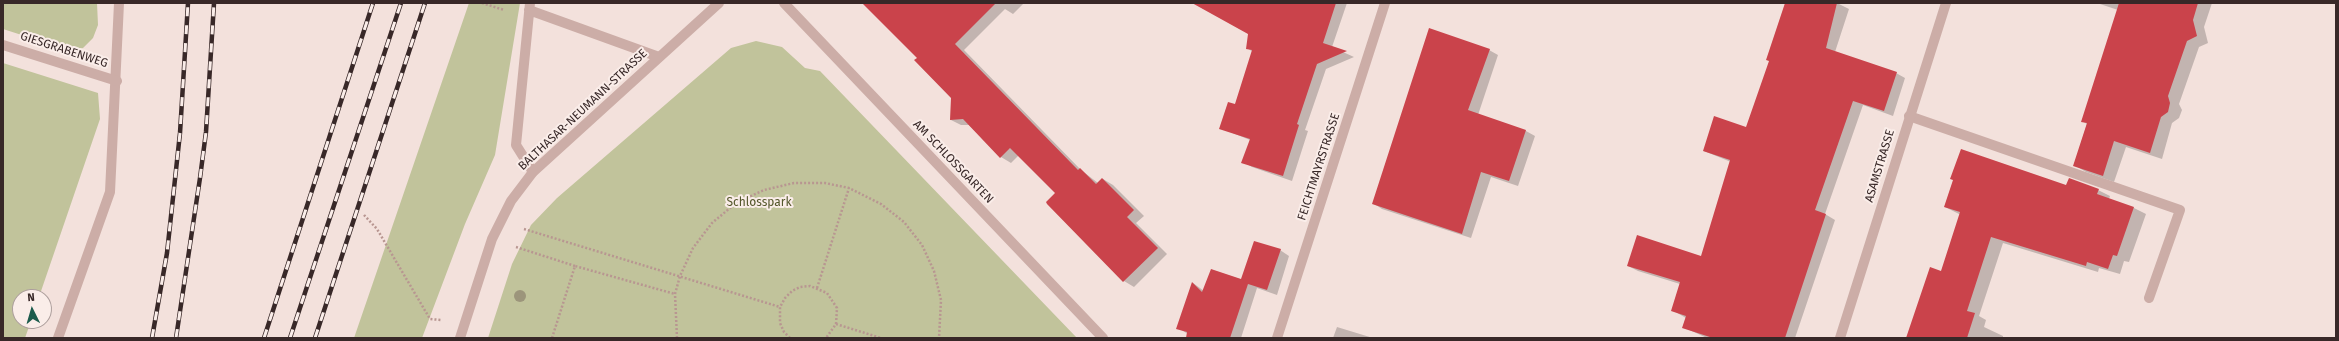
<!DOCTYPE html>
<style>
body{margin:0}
#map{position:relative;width:2339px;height:341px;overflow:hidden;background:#f3e1dc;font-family:"Fira Sans",sans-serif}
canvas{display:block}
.frame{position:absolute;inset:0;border:4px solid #382828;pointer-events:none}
.north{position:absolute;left:12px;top:289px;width:40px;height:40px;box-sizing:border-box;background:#faede9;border:1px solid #ac9e9c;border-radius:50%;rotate:355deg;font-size:11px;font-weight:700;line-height:16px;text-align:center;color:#382828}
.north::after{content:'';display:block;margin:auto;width:14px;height:18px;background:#1c5b4c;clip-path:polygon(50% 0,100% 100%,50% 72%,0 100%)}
</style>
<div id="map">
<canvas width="2339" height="341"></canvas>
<div class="frame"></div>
<div class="north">N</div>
</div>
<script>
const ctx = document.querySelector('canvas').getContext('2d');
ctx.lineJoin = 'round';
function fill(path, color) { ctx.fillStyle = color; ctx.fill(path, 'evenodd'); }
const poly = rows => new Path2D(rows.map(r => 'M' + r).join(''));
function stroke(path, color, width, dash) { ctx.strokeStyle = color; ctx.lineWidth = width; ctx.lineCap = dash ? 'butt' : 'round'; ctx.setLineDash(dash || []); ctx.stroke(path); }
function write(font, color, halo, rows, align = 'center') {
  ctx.font = font + ' "Fira Sans",sans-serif'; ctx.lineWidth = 4; ctx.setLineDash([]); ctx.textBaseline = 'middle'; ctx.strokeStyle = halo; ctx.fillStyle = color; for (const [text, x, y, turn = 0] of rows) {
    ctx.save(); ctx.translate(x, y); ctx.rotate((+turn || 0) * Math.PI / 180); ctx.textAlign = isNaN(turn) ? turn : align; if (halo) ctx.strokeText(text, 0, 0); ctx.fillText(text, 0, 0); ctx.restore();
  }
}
fill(poly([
 [3,3,97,3,98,25,93,38,83,48,74,51,59,47,3,29],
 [469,3,520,3,495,155,465,224,422,338,354,338],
 [756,41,782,47,805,68,820,71,1077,338,488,338,512,264,531,225,557,198,731,48],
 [3,63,98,93,100,119,39,297,20,297,20,321,31,321,25,338,3,338]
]), '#c1c39b');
fill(poly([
 [864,3,1024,3,1013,14,1005,9,964,50,1081,170,1098,183,1103,179,1113,185,1144,216,1136,223,1167,254,1134,287,1124,281,1047,203,1056,193,1019,155,1011,163,1001,157,969,125,961,125,951,120,952,98,918,58],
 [1194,3,1347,3,1332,47,1354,57,1326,69,1305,130,1308,131,1292,181,1252,167,1243,162,1250,140,1220,128,1235,105,1253,52,1247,48,1249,34],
 [1789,3,1837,3,1849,9,1835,52,1896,73,1905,78,1893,116,1863,105,1825,214,1835,220,1795,338,1707,338,1683,327,1686,318,1672,310,1680,284,1638,271,1628,266,1702,257,1731,162,1704,151,1747,128],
 [2097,3,2212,3,2204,27,2208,43,2199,47,2179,104,2182,110,2179,118,2172,123,2162,159,2126,147,2114,182,2086,172,2074,165,2087,124,2082,121,2118,10],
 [1489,50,1498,55,1478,115,1526,131,1535,136,1518,186,1491,177,1471,238,1382,209,1373,203],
 [2067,186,2098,190,2110,196,2109,199,2134,208,2146,214,2129,262,2124,261,2120,274,2099,268,2098,272,2003,243,1979,316,1986,320,1984,327,2003,336,2003,338,1907,338,1941,272,1961,215,1945,207],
 [1280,250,1289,256,1277,295,1257,288,1241,338,1187,338,1188,334,1178,328,1193,283,1204,291,1242,280],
 [1337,327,1373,338,1333,338]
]), '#0003');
fill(poly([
 [862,3,996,3,955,44,1078,170,1080,168,1096,184,1102,178,1134,210,1127,217,1158,248,1123,282,1047,204,1046,202,1055,193,1010,148,1000,158,963,119,950,120,951,98,914,60,917,58],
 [1192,3,1336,3,1323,43,1347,51,1317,64,1297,124,1299,125,1283,176,1241,163,1250,139,1219,129,1228,102,1235,104,1252,50,1246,49,1248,34],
 [1785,3,1837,3,1826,48,1897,72,1884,111,1853,101,1815,210,1826,214,1785,338,1713,338,1682,328,1686,316,1671,311,1680,282,1627,266,1637,235,1701,256,1730,160,1703,151,1714,116,1746,127,1769,61,1766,60],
 [2119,3,2198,3,2193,20,2197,36,2187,41,2168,96,2170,103,2168,112,2161,117,2150,153,2114,141,2103,176,2073,166,2087,123,2081,122],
 [1429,28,1490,49,1468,110,1526,130,1509,181,1481,172,1462,234,1372,204],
 [1961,149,2066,185,2069,178,2099,189,2097,194,2134,207,2117,256,2113,255,2108,269,2087,262,2086,266,1991,237,1967,311,1975,313,1967,338,1906,338,1930,267,1941,271,1960,212,1944,207,1953,180,1950,179],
 [1254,241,1281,249,1267,290,1248,284,1230,338,1186,338,1187,332,1176,329,1192,282,1202,292,1211,269,1241,279]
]), '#ca434b');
stroke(poly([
 [482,3,504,10],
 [364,215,377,229,430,319,441,320],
 [524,229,780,307],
 [516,247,575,266],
 [817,288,849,188],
 [836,324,881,338],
 [552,338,575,266,675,294],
 [677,338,675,294,680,276,693,248,712,223,736,203,764,190,794,183,825,183,849,188,881,204,904,222,922,245,934,271,941,300,939,338],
 [790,338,784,332,780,323,780,307,785,298,792,291,800,287,810,286,827,293,837,308,836,324,826,338]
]), '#b89691', 2.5, [2, 2]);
stroke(poly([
 [1909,116,2180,210,2149,298],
 [58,338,110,192,119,3]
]), '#ccada7', 10);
stroke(poly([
 [530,3,516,145,533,172],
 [784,3,1103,338],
 [529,10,659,57],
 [3,45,117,81],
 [1277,338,1385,3],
 [1840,338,1946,3]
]), '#ccada7', 10);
stroke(poly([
 [460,338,492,239,511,201,533,172,719,3]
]), '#ccada7', 10);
const rail = poly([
 [152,338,167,253,180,133,188,3],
 [176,338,200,178,206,132,214,3],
 [264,338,373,3],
 [290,338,401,3],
 [315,338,425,3]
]);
stroke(rail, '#382828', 4.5);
stroke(rail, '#faede9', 3, [9]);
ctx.fillStyle = '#9c957b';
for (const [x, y] of [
 [520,296]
]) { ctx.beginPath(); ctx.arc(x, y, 6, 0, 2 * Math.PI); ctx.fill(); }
write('12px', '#382828', '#faede9', [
 ["GIESGRABENWEG",64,50,18],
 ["BALTHASAR-NEUMANN-STRASSE",583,110,-43],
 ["AM SCHLOSSGARTEN",953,162,46],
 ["ASAMSTRASSE",1880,166,-73],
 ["FEICHTMAYRSTRASSE",1319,167,-72]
]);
write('12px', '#54572b', '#faede9', [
 ["Schlosspark",759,203]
]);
</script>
